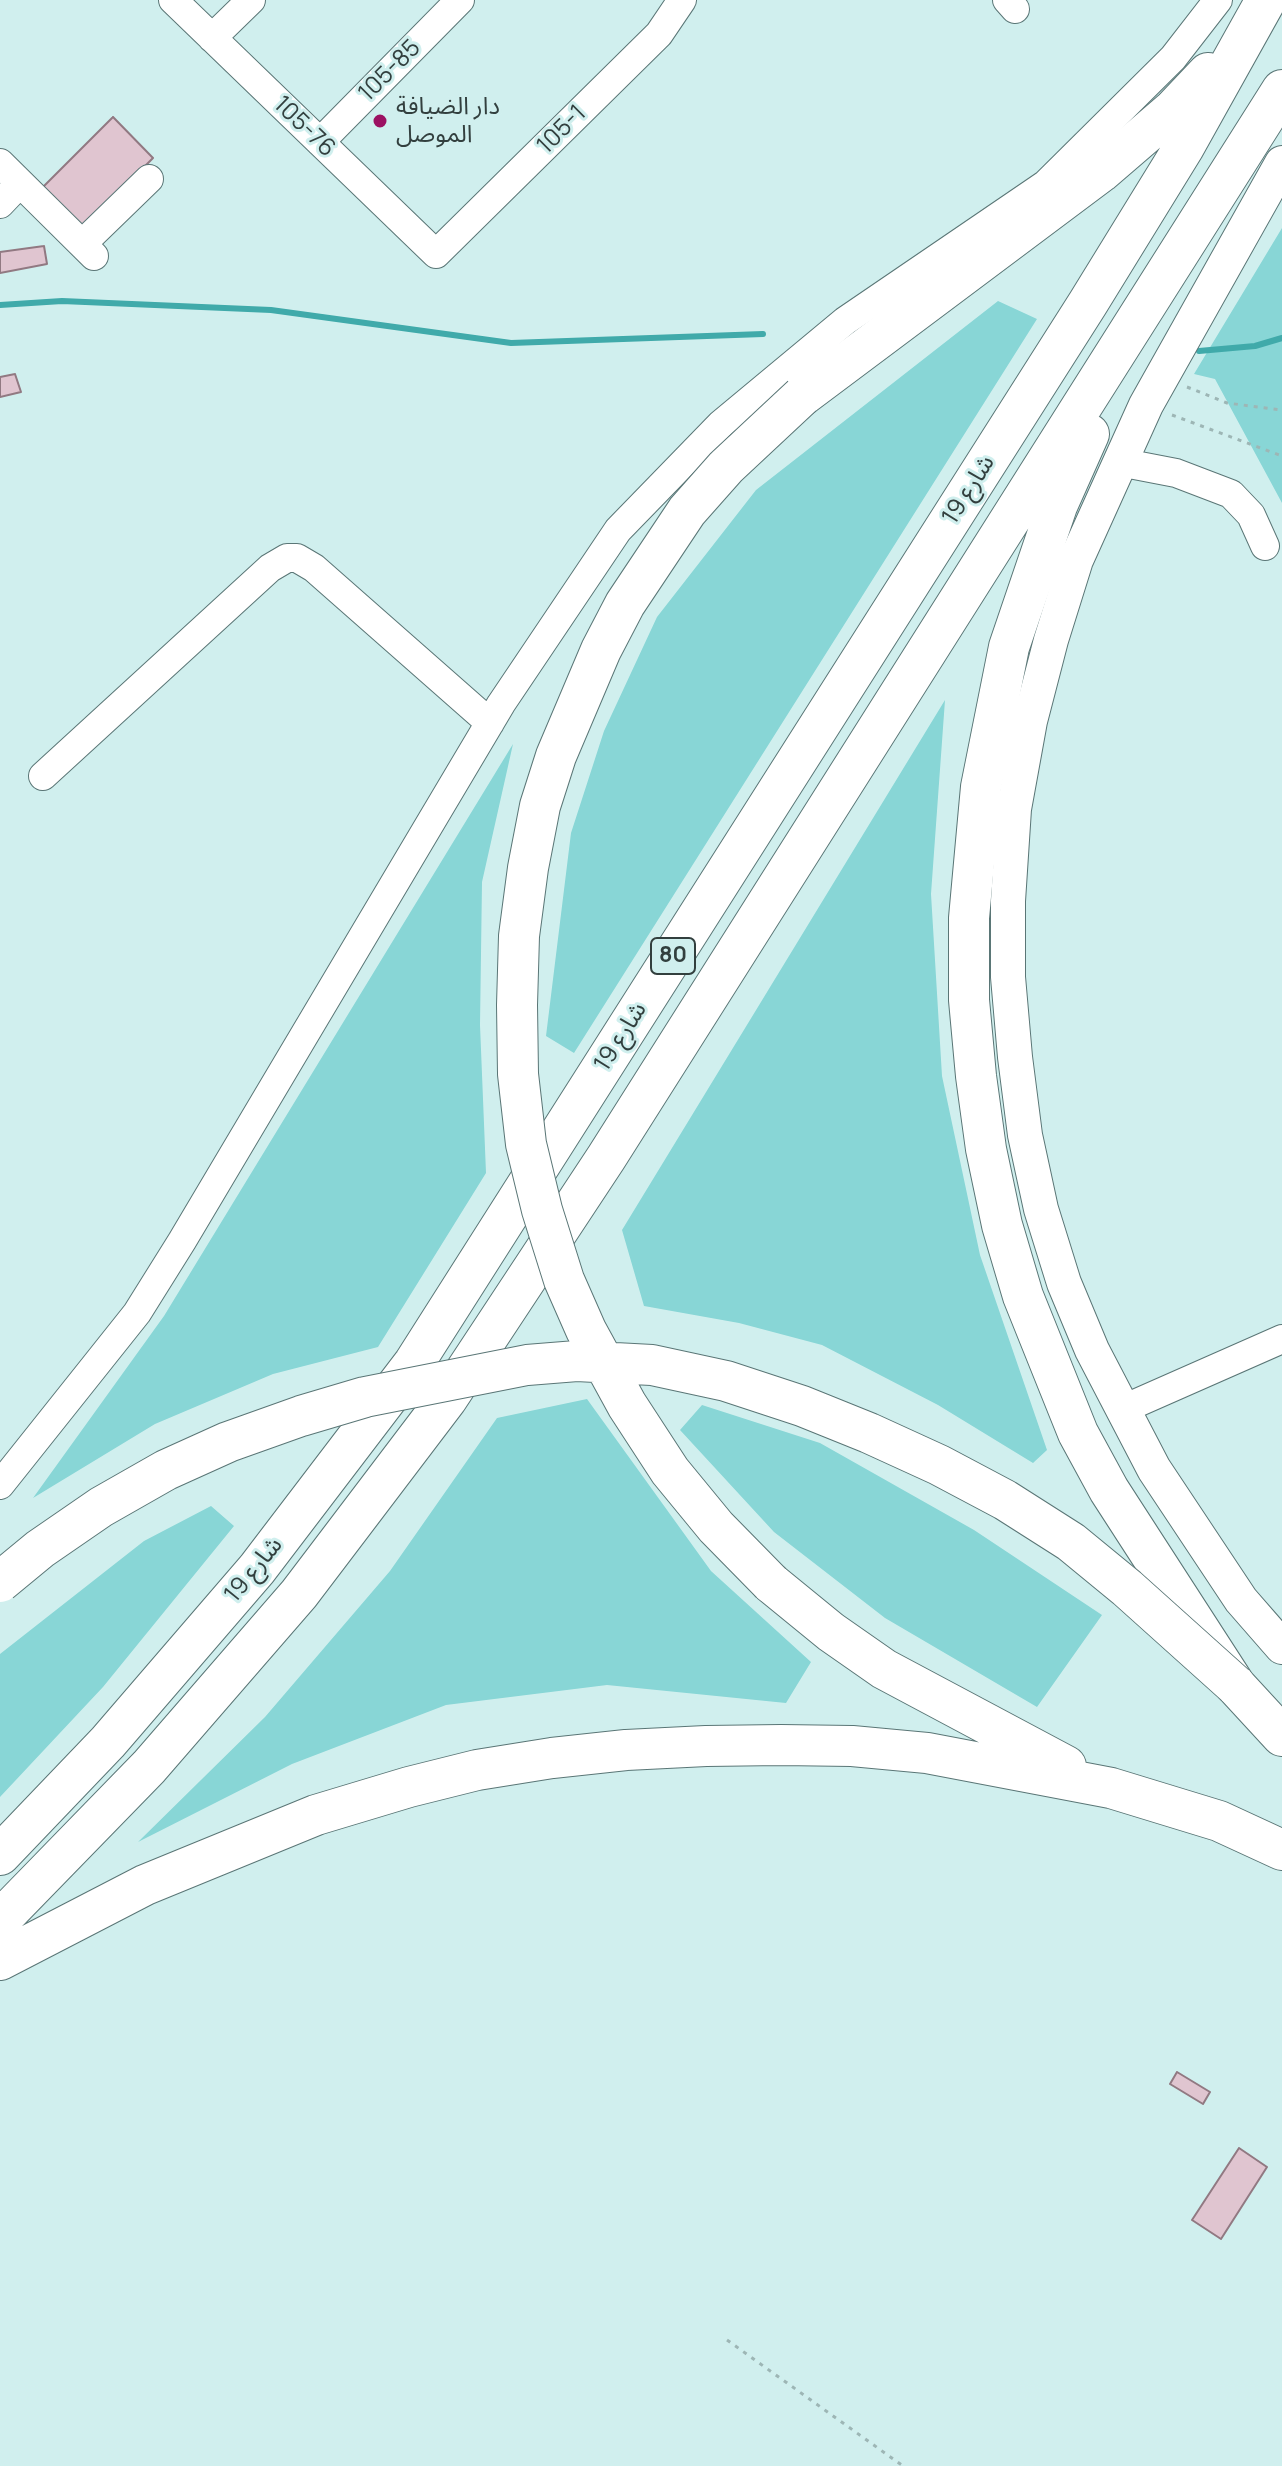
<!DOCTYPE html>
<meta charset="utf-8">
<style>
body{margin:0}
canvas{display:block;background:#d0efee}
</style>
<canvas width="1282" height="2466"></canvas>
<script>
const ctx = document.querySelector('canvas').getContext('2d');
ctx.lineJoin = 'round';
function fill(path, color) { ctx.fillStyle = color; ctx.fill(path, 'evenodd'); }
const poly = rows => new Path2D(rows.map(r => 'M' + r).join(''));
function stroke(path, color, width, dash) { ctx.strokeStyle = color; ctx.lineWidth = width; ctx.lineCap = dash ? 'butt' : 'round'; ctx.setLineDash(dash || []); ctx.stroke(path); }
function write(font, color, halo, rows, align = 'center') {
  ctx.font = font + ' Manrope,"Noto Sans Arabic",sans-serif'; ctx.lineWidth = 6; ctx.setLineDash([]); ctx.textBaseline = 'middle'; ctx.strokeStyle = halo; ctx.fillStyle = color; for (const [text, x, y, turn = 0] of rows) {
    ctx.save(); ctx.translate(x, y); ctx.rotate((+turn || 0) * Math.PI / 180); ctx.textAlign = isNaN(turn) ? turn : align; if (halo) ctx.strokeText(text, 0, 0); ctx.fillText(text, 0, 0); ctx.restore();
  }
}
fill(poly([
 [1282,228,1282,503,1215,379,1194,374],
 [998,301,1037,319,574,1053,546,1036,571,833,604,731,657,617,756,490],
 [945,700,931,894,942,1076,980,1255,1047,1450,1033,1463,938,1405,822,1345,739,1323,644,1306,622,1230],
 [513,744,482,882,480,1025,486,1173,378,1347,273,1374,155,1424,33,1498,164,1316],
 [587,1399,711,1571,811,1662,786,1703,607,1685,446,1705,292,1764,138,1842,265,1717,390,1571,497,1418],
 [702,1405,820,1443,974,1530,1102,1615,1037,1707,885,1618,774,1532,680,1430],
 [211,1506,234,1526,103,1687,0,1797,0,1654,144,1541]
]), '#88d6d6');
stroke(poly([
 [0,305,62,301,271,310,511,343,763,334],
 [1199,351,1255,346,1282,338]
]), '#40aaaa', 6);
const building = poly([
 [113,117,153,158,82,230,41,189,113,117],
 [44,246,47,264,0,273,0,252,44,246],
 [15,374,21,392,0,397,0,377,15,374],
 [1177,2072,1210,2092,1203,2104,1170,2084,1177,2072],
 [1239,2148,1267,2167,1221,2239,1192,2220,1239,2148]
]);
fill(building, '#e0c5d0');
stroke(building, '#917982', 2);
const minor = poly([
 [173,0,436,254,659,34,682,0],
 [1007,0,1015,9],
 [212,38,251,0],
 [320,142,460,0],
 [0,163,94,256],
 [0,204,20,183],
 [82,244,149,179],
 [1119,462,1176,473,1231,494,1251,515,1265,546],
 [43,776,270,568,287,558,297,558,314,568,490,723],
 [1121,1410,1282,1339],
 [0,1485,137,1313,182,1241,501,704,618,530,721,424,845,321,1046,184,1173,58,1218,0]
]);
const major = poly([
 [1282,163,1146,405,1076,560,1051,640,1030,721,1014,809,1008,901,1008,977,1015,1057,1025,1135,1041,1209,1064,1283,1092,1350,1154,1469,1241,1600,1282,1647]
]);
const highway = poly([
 [802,396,1101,172,1173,110,1208,73],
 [1089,434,1057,506,1009,647,981,787,969,918,969,1000,976,1076,986,1149,1002,1225,1023,1296,1078,1433,1109,1490,1235,1685,1282,1736],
 [771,1583,831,1632,884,1669,1066,1766],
 [0,1855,108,1742,257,1569,414,1363,1088,303,1184,147,1266,0],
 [0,1920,149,1767,299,1594,447,1399,606,1158,1282,90],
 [0,1960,145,1885,316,1815,409,1787,477,1770,552,1758,626,1750,706,1746,781,1745,852,1746,927,1753,1111,1788,1219,1821,1282,1850]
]);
stroke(minor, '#5a7676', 30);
stroke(major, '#5a7676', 36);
stroke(highway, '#5a7676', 42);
stroke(poly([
 [1187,387,1227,403,1282,410],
 [1172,415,1282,456],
 [727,2340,903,2466]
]), '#9db6b5', 3, [4, 6]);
stroke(minor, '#fff', 28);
stroke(major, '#fff', 34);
stroke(highway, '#fff', 40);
const highwayBridge = poly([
 [0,1582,40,1549,101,1507,166,1470,228,1442,301,1416,365,1397,527,1365,577,1361,652,1365,726,1381,802,1406,869,1433,939,1465,1005,1500,1071,1542,1127,1588,1235,1685],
 [771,1583,716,1527,670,1471,627,1405,586,1330,564,1280,542,1210,526,1144,518,1074,517,1005,519,936,528,868,540,806,556,756,601,650,625,604,687,511,726,467,802,396]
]);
stroke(highwayBridge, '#5a7676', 42, []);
stroke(highwayBridge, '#fff', 40);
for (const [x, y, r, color] of [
 [380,121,8,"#9b1162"]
]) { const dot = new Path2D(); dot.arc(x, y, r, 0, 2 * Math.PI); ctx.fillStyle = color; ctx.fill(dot); stroke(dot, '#d0efee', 3); }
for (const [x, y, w] of [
 [673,956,44]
]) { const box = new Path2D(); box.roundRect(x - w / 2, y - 18, w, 36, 6); ctx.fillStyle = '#d0efee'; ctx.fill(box); stroke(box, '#323f3e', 2); }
write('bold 22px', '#323f3e', null, [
 ["80",673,956]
]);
write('24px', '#323f3e', '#d0efee', [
 ["105-85",390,71,-45],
 ["105-76",304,127,44],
 ["105-1",562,130,-45],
 ["شارع 19",969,490,-58],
 ["شارع 19",621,1037,-58],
 ["شارع 19",254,1570,-51]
]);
write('24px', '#323f3e', '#d0efee', [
 ["دار الضيافة",396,107],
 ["الموصل",396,135]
], 'left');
</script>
